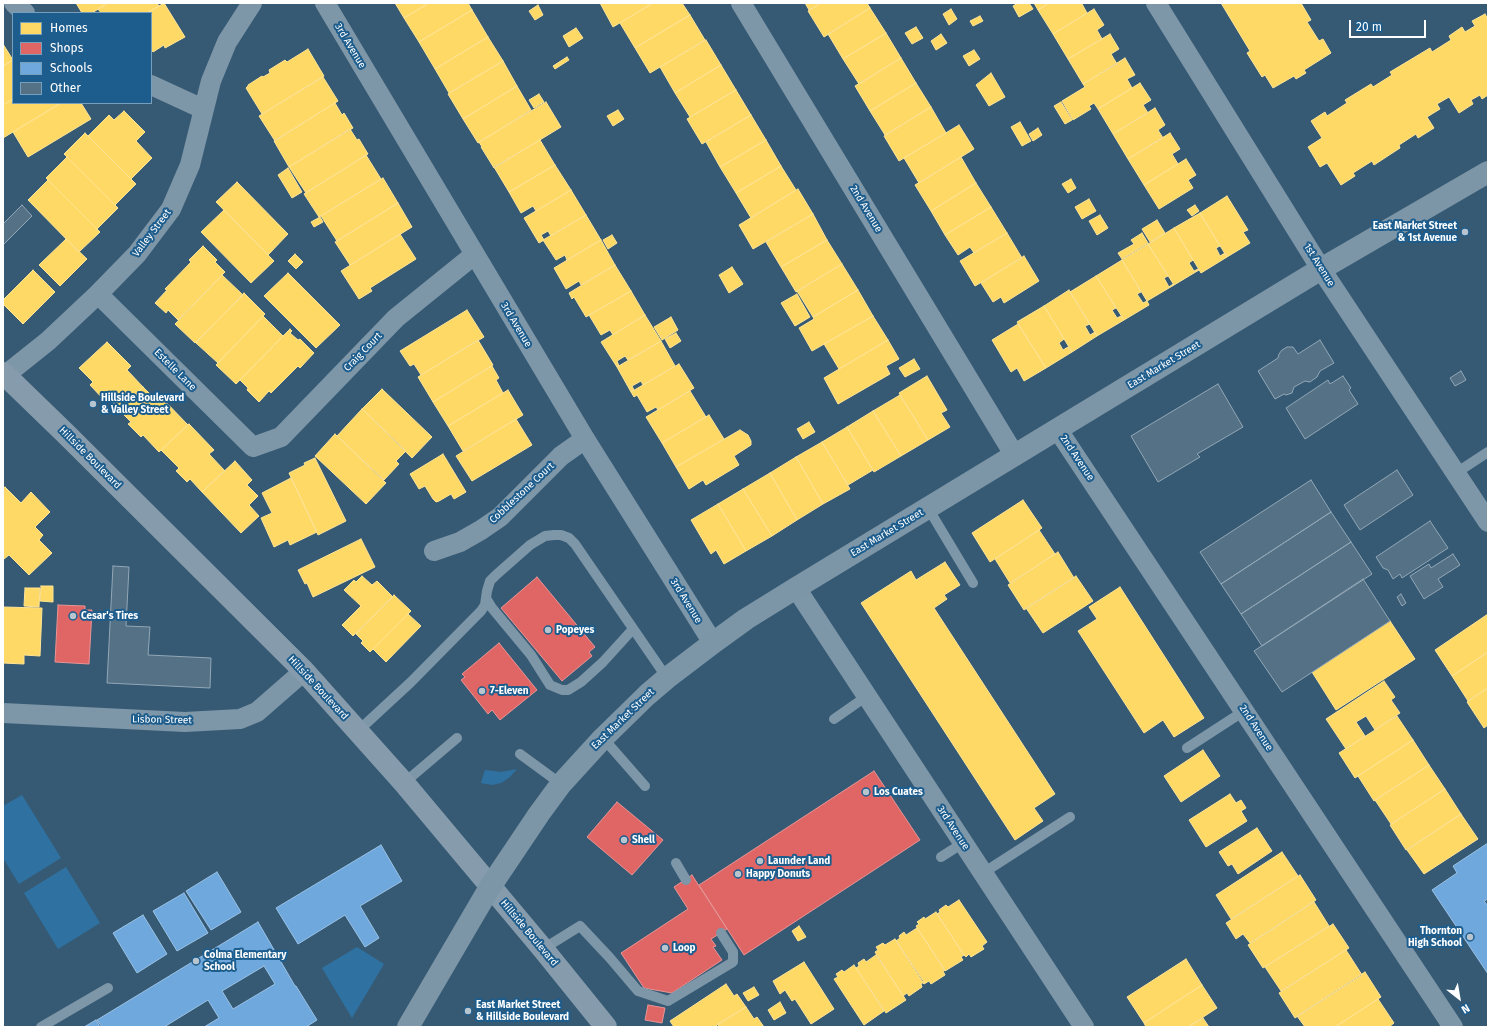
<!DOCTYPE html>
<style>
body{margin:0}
#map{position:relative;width:1491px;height:1030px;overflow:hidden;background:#365a74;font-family:"Fira Sans",sans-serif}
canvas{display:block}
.frame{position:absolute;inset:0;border:4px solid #fff;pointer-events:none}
.legend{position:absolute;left:12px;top:12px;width:140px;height:92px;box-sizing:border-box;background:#1d5d8d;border:1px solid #779ebb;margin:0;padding:5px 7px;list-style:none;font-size:12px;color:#fff}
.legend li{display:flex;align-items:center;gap:8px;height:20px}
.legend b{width:20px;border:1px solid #779ebb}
.north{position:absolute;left:1439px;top:978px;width:40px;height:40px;-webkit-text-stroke:3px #1d5d8d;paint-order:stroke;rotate:149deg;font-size:11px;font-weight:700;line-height:16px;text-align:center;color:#fff}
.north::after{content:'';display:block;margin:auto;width:14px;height:18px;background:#fff;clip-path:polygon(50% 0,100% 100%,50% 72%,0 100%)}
.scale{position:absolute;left:1349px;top:20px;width:77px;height:18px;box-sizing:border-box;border:2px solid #fff;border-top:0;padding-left:5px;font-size:12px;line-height:14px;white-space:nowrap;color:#fff;-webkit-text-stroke:3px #1d5d8d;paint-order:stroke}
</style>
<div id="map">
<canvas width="1491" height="1030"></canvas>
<div class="frame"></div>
<ul class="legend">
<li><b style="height:11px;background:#ffd966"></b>Homes</li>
<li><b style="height:11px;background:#e06666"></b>Shops</li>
<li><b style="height:11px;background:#6fa8dc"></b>Schools</li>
<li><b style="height:11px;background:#547186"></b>Other</li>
</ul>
<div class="north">N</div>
<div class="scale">20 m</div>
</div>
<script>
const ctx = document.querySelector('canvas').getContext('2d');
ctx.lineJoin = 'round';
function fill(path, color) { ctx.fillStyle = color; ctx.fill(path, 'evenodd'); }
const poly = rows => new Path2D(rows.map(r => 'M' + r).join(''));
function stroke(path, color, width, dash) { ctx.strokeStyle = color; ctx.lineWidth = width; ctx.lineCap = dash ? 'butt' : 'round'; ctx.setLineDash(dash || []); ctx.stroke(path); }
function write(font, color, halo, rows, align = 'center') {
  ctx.font = font + ' "Fira Sans",sans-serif'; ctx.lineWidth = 4; ctx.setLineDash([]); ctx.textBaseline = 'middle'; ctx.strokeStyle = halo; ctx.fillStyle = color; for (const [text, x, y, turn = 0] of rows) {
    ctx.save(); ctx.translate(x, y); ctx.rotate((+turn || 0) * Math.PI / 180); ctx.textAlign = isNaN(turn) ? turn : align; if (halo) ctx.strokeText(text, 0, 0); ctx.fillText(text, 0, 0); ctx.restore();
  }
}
fill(poly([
 [517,769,510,777,501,783,492,785,481,783,485,770,501,772],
 [22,795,61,858,19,884,3,858,3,806],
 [66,867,100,923,58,949,24,893],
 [357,947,384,964,352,1018,322,968]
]), '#2f72a2');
const homes = poly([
 [76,3,108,3,92,13,82,13,76,3],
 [108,3,157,3,159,6,147,13,101,13,98,9,108,3],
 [164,3,185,37,165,48,164,45,153,52,151,49,151,13,147,13,164,3],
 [395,3,429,3,404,18,395,3],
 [429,3,468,3,472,10,419,42,404,18,429,3],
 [600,3,653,3,613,27,600,3],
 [653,3,682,3,690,15,635,48,620,23,653,3],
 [805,3,821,3,809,10,805,3],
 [821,3,867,3,870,8,824,37,808,11,821,3],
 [1018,3,1029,3,1033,9,1019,17,1013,6,1018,3],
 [1034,3,1049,3,1038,10,1034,3],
 [1049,3,1084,3,1082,4,1087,13,1053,34,1038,10,1049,3],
 [1221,3,1301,3,1311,20,1307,22,1319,41,1323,39,1331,53,1304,70,1306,73,1296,79,1294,76,1273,88,1265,75,1262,77,1247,53,1250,51,1221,3],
 [538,5,543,15,535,20,529,11,538,5],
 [870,8,886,33,843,59,828,34,870,8],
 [951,9,957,19,949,25,943,14,951,9],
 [1094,9,1104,25,1097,30,1102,39,1068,59,1053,34,1094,9],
 [472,10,488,37,435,69,419,42,472,10],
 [1485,14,1488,19,1488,95,1482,99,1480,95,1471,100,1473,104,1459,113,1449,97,1437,104,1440,109,1427,117,1434,128,1418,138,1416,134,1399,145,1400,148,1374,165,1372,161,1353,173,1355,176,1341,185,1327,163,1320,167,1308,147,1322,138,1311,121,1325,112,1327,116,1347,103,1345,100,1371,84,1373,87,1392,75,1390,72,1430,48,1432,52,1451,40,1449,36,1462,27,1465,32,1475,26,1472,21,1485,14],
 [690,15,705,40,650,73,635,48,690,15],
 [980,16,983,21,973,26,970,21,980,16],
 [916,27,923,38,912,44,905,33,916,27],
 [576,28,583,38,569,47,563,36,576,28],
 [886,33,901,58,859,84,843,59,886,33],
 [941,34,947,43,936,50,931,41,941,34],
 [1110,34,1119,49,1111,54,1117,64,1083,84,1068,59,1110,34],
 [488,37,503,61,449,93,435,69,488,37],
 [706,40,721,65,675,93,660,67,706,40],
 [3,44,13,60,3,66,3,44],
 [308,49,324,76,262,114,246,88,248,86,248,85,262,76,263,77,270,73,269,70,285,60,287,62,308,49],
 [974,50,980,59,969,66,963,56,974,50],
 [567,57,569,60,555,69,553,66,567,57],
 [901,58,916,83,870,111,855,86,901,58],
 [1125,58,1135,75,1127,79,1132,88,1098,109,1094,103,1089,106,1091,109,1073,120,1062,101,1085,87,1083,84,1125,58],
 [13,60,13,99,3,105,3,66,13,60],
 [503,61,517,86,463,119,448,94,503,61],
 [721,65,736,90,690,117,675,93,721,65],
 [991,73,1005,97,989,106,976,85,991,73],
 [323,77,338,101,275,141,259,116,323,77],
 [916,83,931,107,885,135,870,111,916,83],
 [1140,83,1151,100,1143,105,1148,113,1113,134,1098,109,1140,83],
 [517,86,531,110,478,143,463,119,517,86],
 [736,90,751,115,702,144,687,119,736,90],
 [539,94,544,102,534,108,529,100,539,94],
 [13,99,13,103,61,103,3,138,3,105,13,99],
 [546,102,561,127,494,168,481,147,482,147,479,142,546,102],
 [1061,102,1072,120,1065,124,1054,106,1061,102],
 [61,103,81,103,91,119,28,157,13,132,61,103],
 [335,103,342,115,344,113,353,128,289,167,274,141,335,103],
 [931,107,946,133,899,161,884,136,931,107],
 [1155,108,1165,125,1158,130,1163,138,1128,159,1113,134,1155,108],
 [618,110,624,119,613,126,607,116,618,110],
 [124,111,145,132,136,141,152,158,131,179,88,136,109,115,114,120,124,111],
 [751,115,766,140,720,167,706,142,751,115],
 [1020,122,1031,141,1022,146,1011,127,1020,122],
 [959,125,974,149,919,183,904,158,959,125],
 [1038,128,1042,135,1033,141,1029,134,1038,128],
 [350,129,357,140,359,139,368,154,306,193,289,167,350,129],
 [85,133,136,184,115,205,64,154,85,133],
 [1170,133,1180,149,1172,154,1178,164,1144,185,1128,159,1170,133],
 [540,140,555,165,509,192,494,167,540,140],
 [766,140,781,166,736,193,720,167,766,140],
 [366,155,381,179,319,217,304,194,366,155],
 [67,157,118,208,97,229,46,178,67,157],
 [961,157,976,183,931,211,915,185,961,157],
 [1186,159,1196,175,1188,180,1193,188,1159,209,1144,185,1186,159],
 [555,165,571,190,536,211,533,206,521,213,509,192,555,165],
 [781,166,796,190,751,218,736,193,781,166],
 [288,168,302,192,292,198,278,175,288,168],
 [383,178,398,203,337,241,321,216,383,178],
 [1071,179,1076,188,1068,193,1062,184,1071,179],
 [48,180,100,232,79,252,28,200,48,180],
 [237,182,288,234,268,255,216,202,237,182],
 [976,183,991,207,945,235,931,211,976,183],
 [798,189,813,214,753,249,739,225,798,189],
 [571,190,586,215,551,236,548,231,541,235,544,240,539,243,524,218,571,190],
 [1227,196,1248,230,1243,232,1250,243,1227,257,1200,213,1227,196],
 [1089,199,1096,211,1082,219,1075,207,1089,199],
 [398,203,412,227,350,265,335,242,398,203],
 [1195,205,1199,211,1192,216,1187,210,1195,205],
 [991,207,1007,233,974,253,970,247,958,255,945,235,991,207],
 [224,210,274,261,251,283,201,232,224,210],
 [1200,213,1220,246,1216,248,1220,256,1225,253,1227,257,1201,273,1174,228,1200,213],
 [813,214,827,240,781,267,766,242,813,214],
 [586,215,601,240,567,260,565,255,556,260,543,240,586,215],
 [1100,215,1108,228,1097,235,1089,221,1100,215],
 [320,217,323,222,314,227,311,222,320,217],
 [1157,220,1165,233,1150,242,1142,229,1157,220],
 [1174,228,1193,260,1189,263,1194,271,1198,269,1199,270,1174,285,1148,244,1174,228],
 [1007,233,1022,258,975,286,960,261,1007,233],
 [1142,233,1148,243,1122,259,1118,253,1134,244,1131,240,1142,233],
 [400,234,416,259,370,288,372,291,359,299,341,271,400,234],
 [612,235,617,243,608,249,603,240,612,235],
 [66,239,87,259,60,286,39,265,66,239],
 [601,240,615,265,581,285,579,281,566,289,554,268,601,240],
 [827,240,842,264,796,292,781,267,827,240],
 [1148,244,1168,276,1164,278,1169,287,1173,284,1174,285,1147,301,1122,260,1148,244],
 [203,246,217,260,215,262,225,272,178,320,168,310,166,313,155,303,167,290,165,289,191,262,189,260,203,246],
 [295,254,303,262,296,269,288,261,295,254],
 [1024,256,1039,281,1004,303,1001,297,993,302,981,283,1024,256],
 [1122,260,1141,292,1137,294,1143,303,1147,301,1149,305,1124,320,1096,276,1122,260],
 [842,264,858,290,813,317,797,291,842,264],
 [615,265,631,291,586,317,574,297,572,299,569,293,615,265],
 [732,267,743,284,729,293,719,275,732,267],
 [33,270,55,292,23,324,3,304,3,300,33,270],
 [288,273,340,325,316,348,264,296,288,273],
 [222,275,243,295,195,343,175,324,222,275],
 [1096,276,1116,308,1112,310,1117,318,1121,316,1124,320,1097,336,1070,292,1096,276],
 [858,290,873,316,812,351,799,328,814,319,813,317,858,290],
 [1069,290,1090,324,1085,326,1090,335,1095,332,1097,336,1072,352,1044,306,1069,290],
 [631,291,645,315,613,335,610,330,601,335,589,315,631,291],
 [244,293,265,314,218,363,196,343,244,293],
 [797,294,810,317,795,326,781,303,797,294],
 [1044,306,1064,339,1059,343,1063,350,1068,347,1072,352,1046,368,1017,322,1044,306],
 [467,310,484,337,421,375,414,364,410,366,400,351,467,310],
 [645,315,661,341,628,360,625,356,617,361,619,366,617,367,601,342,645,315],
 [263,316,283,336,236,384,216,365,263,316],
 [873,316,888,340,839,369,824,344,873,316],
 [671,317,678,330,662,340,654,327,671,317],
 [1018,324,1046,368,1024,381,1017,368,1011,372,992,340,1018,324],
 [290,329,292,331,290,333,298,340,300,339,314,353,300,368,298,366,271,393,269,391,259,402,247,390,248,388,240,380,290,329],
 [676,333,681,341,670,348,665,339,676,333],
 [478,340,493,365,433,402,418,377,478,340],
 [888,340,899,359,886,366,890,374,838,404,824,378,888,340],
 [661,341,675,366,643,385,641,381,632,386,634,390,631,392,617,367,661,341],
 [107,342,131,366,127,370,143,387,119,410,109,399,106,402,90,385,93,382,79,368,107,342],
 [914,359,920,369,905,377,899,368,914,359],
 [679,364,694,388,658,410,656,407,647,412,637,395,634,397,631,392,679,364],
 [492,366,499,378,496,380,503,393,448,426,433,402,492,366],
 [927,376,947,410,941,413,950,427,928,440,899,393,927,376],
 [143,387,157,401,161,397,188,425,159,452,143,435,141,437,128,424,131,422,119,410,143,387],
 [382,389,432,437,412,458,362,409,382,389],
 [508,390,523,415,463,451,448,426,508,390],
 [690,391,706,417,662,443,646,417,690,391],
 [900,395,928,440,901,456,873,411,900,395],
 [362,409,406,451,396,461,399,464,384,480,337,436,362,409],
 [873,411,901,456,874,472,847,427,873,411],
 [709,415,724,439,676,467,662,443,709,415],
 [516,419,532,445,472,481,456,456,516,419],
 [809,422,815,432,803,439,797,429,809,422],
 [189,424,214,450,209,454,225,471,202,492,190,479,187,482,176,471,179,468,161,450,189,424],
 [847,427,873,470,848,485,822,442,847,427],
 [740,430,748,435,751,441,751,445,734,456,739,465,706,485,703,480,689,489,676,467,740,430],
 [335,434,386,483,366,504,315,456,335,434],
 [822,442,850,489,823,504,796,457,822,442],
 [443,454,466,492,454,499,451,494,439,501,436,502,433,499,425,486,419,489,410,474,443,454],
 [796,457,823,504,797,520,770,473,796,457],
 [315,458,346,521,318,535,289,473,305,465,304,463,315,458],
 [235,461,252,480,247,485,258,496,249,505,259,516,241,533,202,492,235,461],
 [770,473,797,520,772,536,743,489,770,473],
 [291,478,317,532,290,545,288,540,274,547,261,518,272,513,262,493,291,478],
 [5,487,21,503,31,492,50,512,35,527,43,535,39,540,52,553,29,575,9,555,4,559,3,558,3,489,5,487],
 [743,489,772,536,746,551,718,504,743,489],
 [1023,500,1042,528,990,562,972,533,1023,500],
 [718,504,746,551,724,564,716,550,711,554,691,520,718,504],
 [1039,530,1055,554,1010,583,995,559,1039,530],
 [361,539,375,567,313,597,307,583,305,584,298,570,361,539],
 [1058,552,1074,578,1024,610,1008,585,1058,552],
 [945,562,960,585,944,595,947,599,934,608,1055,794,1034,808,1043,821,1015,840,861,603,911,571,916,580,945,562],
 [362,576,372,585,377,581,393,597,353,636,342,625,361,606,344,590,354,580,356,582,362,576],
 [1076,576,1093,601,1043,633,1026,608,1076,576],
 [41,586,53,586,53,602,40,601,41,586],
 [1120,587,1204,718,1174,737,1163,720,1144,733,1078,631,1097,619,1089,607,1120,587],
 [25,588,40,588,39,607,24,606,25,588],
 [394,595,411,611,370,652,361,643,363,641,356,634,394,595],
 [3,607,42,608,40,656,24,655,24,664,3,663,3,607],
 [408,614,421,626,386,662,373,649,408,614],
 [1488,614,1488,652,1452,676,1435,650,1488,614],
 [1390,621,1415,659,1336,710,1312,672,1390,621],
 [1488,652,1488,688,1468,701,1452,676,1488,652],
 [1384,681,1395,697,1391,700,1400,713,1375,730,1366,716,1356,722,1365,736,1346,749,1326,719,1384,681],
 [1488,688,1488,725,1484,728,1467,702,1488,688],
 [1397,716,1413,740,1355,778,1339,753,1397,716],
 [1413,740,1429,765,1374,801,1358,776,1413,740],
 [1203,750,1220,776,1181,802,1164,776,1203,750],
 [1429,765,1445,789,1391,824,1375,800,1429,765],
 [1445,789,1461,814,1406,850,1390,825,1445,789],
 [1230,794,1236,803,1241,800,1246,808,1241,811,1247,821,1206,847,1189,820,1230,794],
 [1461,814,1478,839,1424,874,1407,850,1461,814],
 [1257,828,1272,851,1238,874,1232,864,1228,866,1219,852,1257,828],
 [1282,852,1298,876,1231,919,1216,895,1282,852],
 [1300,875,1316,900,1250,943,1243,934,1236,939,1226,923,1300,875],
 [959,900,987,942,982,946,984,949,971,957,969,954,966,957,964,955,937,914,940,912,939,910,946,905,948,907,959,900],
 [1314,902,1329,926,1263,968,1248,945,1314,902],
 [936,912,964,955,961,957,963,960,945,971,916,926,919,924,917,922,924,917,925,919,936,912],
 [1333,924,1349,948,1281,991,1265,967,1333,924],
 [799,926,806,937,798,941,792,931,799,926],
 [917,928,945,970,943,971,945,975,931,984,929,981,924,984,896,941,900,938,899,936,904,932,906,935,917,928],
 [895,939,924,982,921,984,922,987,909,996,907,993,903,996,875,952,878,950,876,947,883,943,885,945,895,939],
 [1346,950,1362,975,1295,1018,1279,993,1346,950],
 [876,955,906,1000,886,1013,856,968,859,966,858,963,864,959,866,962,876,955],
 [1186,959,1202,985,1144,1023,1127,997,1186,959],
 [804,962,834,1009,811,1024,795,999,792,1001,785,990,780,994,773,981,804,962],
 [854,965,884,1011,864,1025,834,979,838,977,836,974,842,970,844,972,854,965],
 [1365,972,1381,997,1335,1027,1305,1027,1297,1016,1365,972],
 [726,984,734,996,737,994,746,1007,714,1027,674,1027,670,1021,726,984],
 [1202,985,1217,1008,1188,1027,1146,1027,1144,1023,1202,985],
 [754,987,759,995,748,1001,743,993,754,987],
 [1378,999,1394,1023,1389,1027,1335,1027,1378,999],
 [780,1002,786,1013,774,1020,768,1010,780,1002],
 [746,1007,754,1019,757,1017,764,1027,719,1027,718,1024,746,1007],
 [1203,1018,1209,1027,1188,1027,1203,1018]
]);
fill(homes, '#ffd966');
stroke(homes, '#ffe494', 1);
const shops = poly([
 [537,577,595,647,589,652,592,656,562,681,501,608,537,577],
 [58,605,85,606,85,610,92,610,89,664,55,662,58,605],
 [499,643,537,690,500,720,492,710,488,714,461,680,465,677,462,674,499,643],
 [874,771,920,840,744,955,699,885,874,771],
 [617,802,663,840,632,875,587,837,617,802],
 [692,875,727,929,711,939,716,946,713,947,722,960,672,993,644,988,621,953,688,909,674,887,692,875],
 [648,1005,665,1008,662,1023,645,1020,648,1005]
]);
fill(shops, '#e06666');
stroke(shops, '#e99494', 1);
const schools = poly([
 [1488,843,1488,899,1484,901,1488,906,1488,974,1432,890,1457,873,1453,866,1488,843],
 [381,845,402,881,360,906,379,938,365,947,345,915,298,944,276,908,381,845],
 [217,872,241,912,211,930,186,891,217,872],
 [184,893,208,933,177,951,153,911,184,893],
 [143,915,167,954,137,973,113,933,143,915],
 [258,922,295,986,296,986,317,1020,306,1027,204,1027,219,1018,208,1000,164,1027,102,1027,97,1020,258,922],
 [264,966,275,984,233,1009,222,991,264,966],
 [96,1020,100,1027,84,1027,96,1020]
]);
fill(schools, '#6fa8dc');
stroke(schools, '#9ac2e6', 1);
const building = poly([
 [22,205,32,216,3,245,3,224,22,205],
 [1320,340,1334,363,1320,371,1317,377,1310,382,1305,381,1294,387,1292,393,1286,395,1284,394,1275,399,1258,371,1278,358,1279,354,1282,350,1287,347,1293,347,1298,354,1320,340],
 [1461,371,1466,380,1455,386,1450,378,1461,371],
 [1343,376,1351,388,1349,390,1358,404,1305,439,1286,408,1328,380,1330,384,1343,376],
 [1218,384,1243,427,1197,454,1200,457,1158,482,1131,436,1218,384],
 [1397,470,1413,495,1360,530,1344,505,1397,470],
 [1311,480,1331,512,1221,584,1200,552,1311,480],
 [1331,512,1351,542,1241,614,1221,584,1331,512],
 [1430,521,1448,548,1402,578,1400,574,1393,579,1388,570,1383,568,1376,557,1430,521],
 [1351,542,1372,574,1262,646,1241,614,1351,542],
 [1453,554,1460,565,1438,579,1443,587,1424,599,1410,576,1429,564,1431,568,1453,554],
 [113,566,129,567,126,626,150,627,148,655,211,658,210,688,107,683,113,566],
 [1363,579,1390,621,1282,692,1254,651,1363,579],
 [1401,594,1406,603,1402,606,1397,597,1401,594]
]);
fill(building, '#547186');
stroke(building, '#92a7b6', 1);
stroke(poly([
 [1456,473,1488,452],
 [928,508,973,583],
 [486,598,492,608,531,655,550,685,562,690,568,690,581,682,603,662,633,629],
 [834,719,867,696],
 [358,731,411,682,481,611,485,605,487,591,490,581,496,575,530,545,545,536,554,535,561,535,569,538,575,544,667,678],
 [603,738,645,786],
 [1187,748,1244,711],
 [520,754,561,784],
 [404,783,457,738],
 [941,857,963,843],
 [676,863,686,880],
 [983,873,1070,817],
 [543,949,580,926,610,958,638,991,668,1001,733,962,733,952,721,933],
 [41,1027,108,988]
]), '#7d96a8', 10);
stroke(poly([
 [14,3,25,13],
 [325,3,585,439,713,643],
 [741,3,1015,456],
 [1156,3,1321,269,1488,522],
 [151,85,203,109],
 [98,294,253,447,281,437,396,318,474,255],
 [3,377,48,341,98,294,137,254,171,209,190,165,211,81,227,42,252,3],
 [1058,430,1453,1027],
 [434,551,460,542,481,530,500,517,561,456,585,439],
 [796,588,1084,1027],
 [3,713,185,722,240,719,257,712,304,671]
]), '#7d96a8', 20);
stroke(poly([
 [3,373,66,434,304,671,404,783,543,949,606,1027]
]), '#869cad', 22);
stroke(poly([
 [408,1027,490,887,539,814,561,784,603,738,647,695,667,678,713,643,746,619,796,588,1321,269,1488,172]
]), '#7d96a7', 22);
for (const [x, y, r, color] of [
 [1465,232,4,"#b9c5ce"],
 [93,404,4,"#b9c5ce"],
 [73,616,4,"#b9c5ce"],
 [548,630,4,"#b9c5ce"],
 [482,691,4,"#b9c5ce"],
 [866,792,4,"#b9c5ce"],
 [624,840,4,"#b9c5ce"],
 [760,861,4,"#b9c5ce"],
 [738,874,4,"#b9c5ce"],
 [1470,937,4,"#b9c5ce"],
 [665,948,4,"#b9c5ce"],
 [196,961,4,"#b9c5ce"],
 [468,1011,4,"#b9c5ce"]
]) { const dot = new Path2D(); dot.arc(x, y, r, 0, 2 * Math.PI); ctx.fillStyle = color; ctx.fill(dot); stroke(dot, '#1d5d8d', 1.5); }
write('10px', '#fff', '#1d5d8d', [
 ["3rd Avenue",350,46,59],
 ["2nd Avenue",866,209,59],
 ["Valley Street",152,233,-53],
 ["1st Avenue",1319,265,58],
 ["3rd Avenue",516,325,59],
 ["Craig Court",363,352,-46],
 ["East Market Street",1164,365,-31],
 ["Estelle Lane",175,370,45],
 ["Hillside Boulevard",90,458,45],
 ["2nd Avenue",1077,458,56],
 ["Cobblestone Court",522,493,-43],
 ["East Market Street",887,533,-31],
 ["3rd Avenue",686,601,58],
 ["Hillside Boulevard",318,688,47],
 ["East Market Street",623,719,-44],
 ["Lisbon Street",162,720,1],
 ["2nd Avenue",1256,728,57],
 ["3rd Avenue",953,828,57],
 ["Hillside Boulevard",529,933,50]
]);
write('bold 10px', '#fff', '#1d5d8d', [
 ["East Market Street",1457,226,"right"],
 ["& 1st Avenue",1457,238,"right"],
 ["Hillside Boulevard",101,398],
 ["& Valley Street",101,410],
 ["Cesar's Tires",81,616],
 ["Popeyes",556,630],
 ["7-Eleven",490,691],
 ["Los Cuates",874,792],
 ["Shell",632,840],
 ["Launder Land",768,861],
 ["Happy Donuts",746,874],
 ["Thornton",1462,931,"right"],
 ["High School",1462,943,"right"],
 ["Loop",673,948],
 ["Colma Elementary",204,955],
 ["School",204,967],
 ["East Market Street",476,1005],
 ["& Hillside Boulevard",476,1017]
], 'left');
</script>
